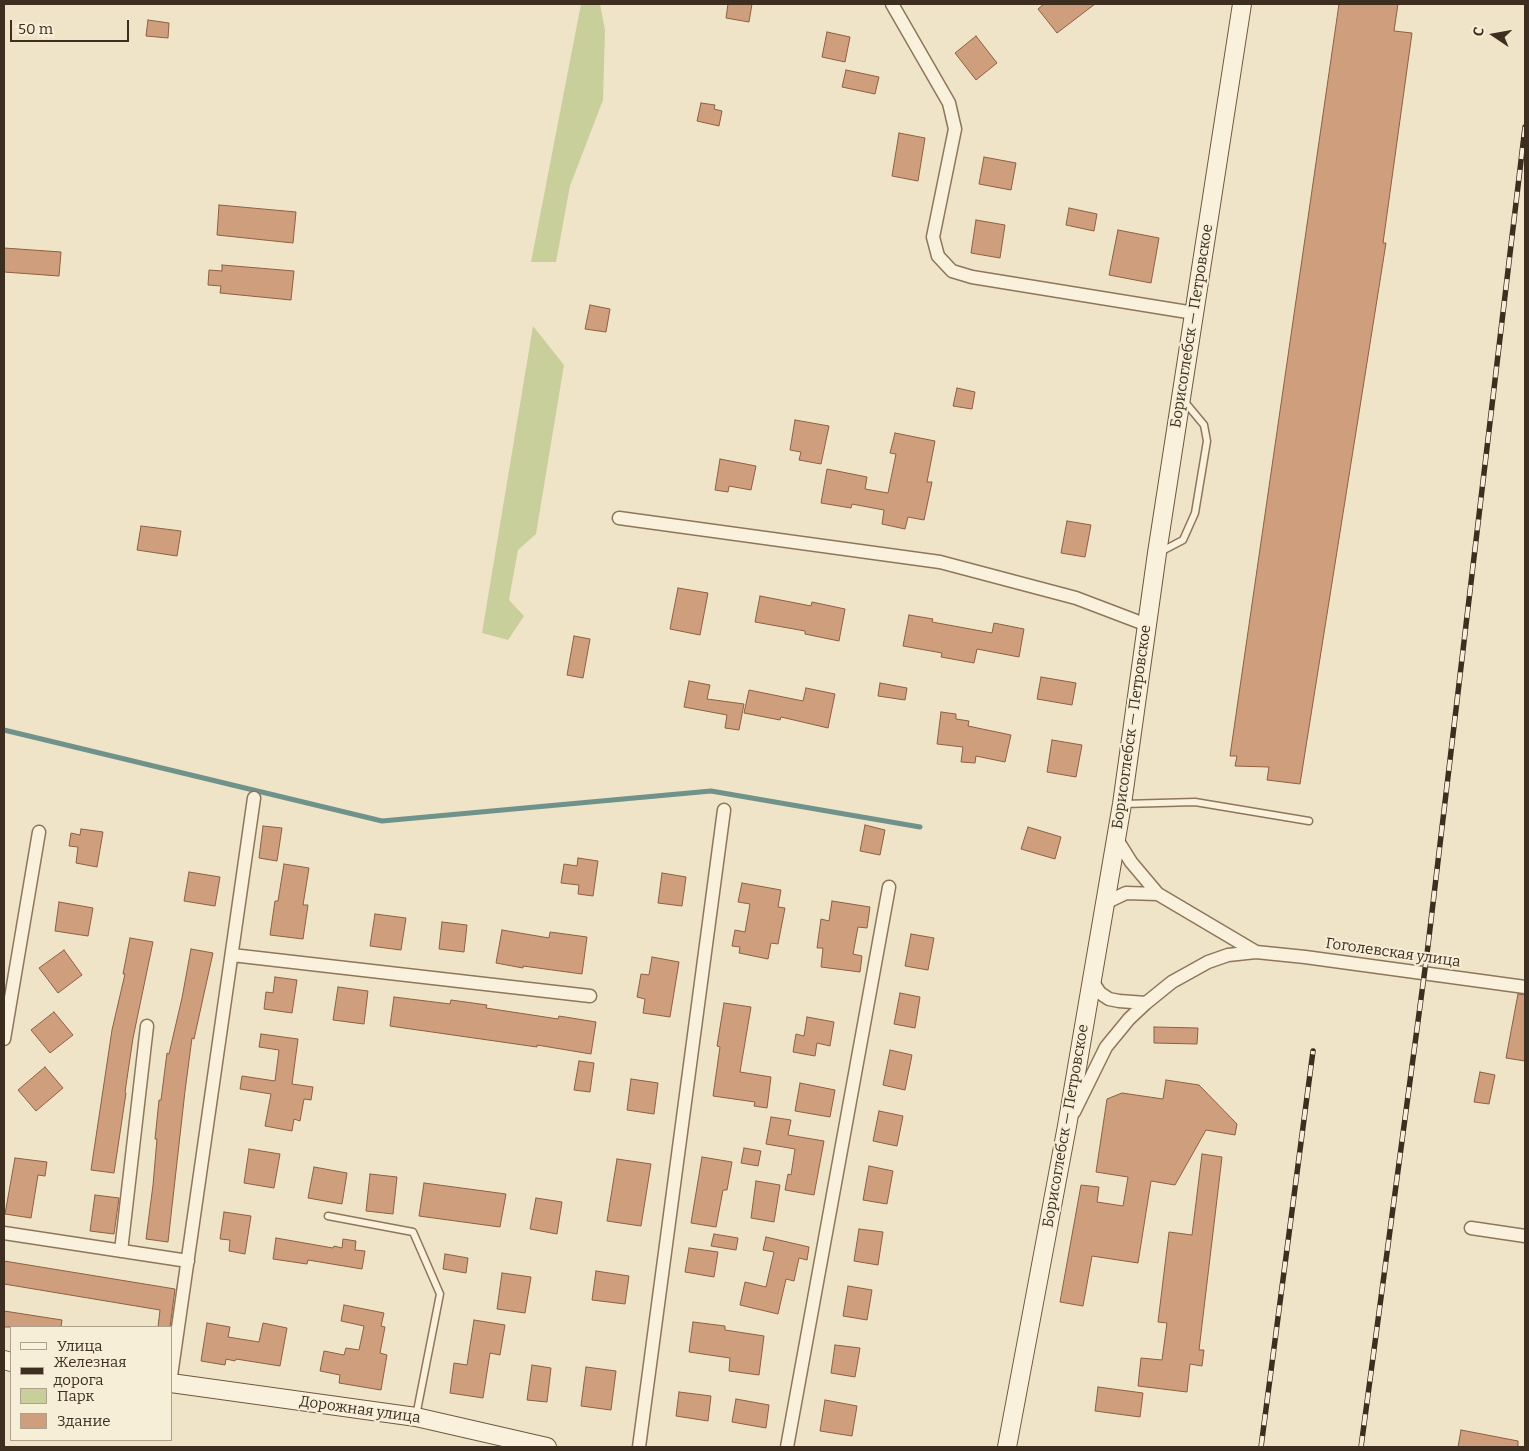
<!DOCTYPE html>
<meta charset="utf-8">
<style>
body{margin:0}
#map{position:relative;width:1529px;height:1451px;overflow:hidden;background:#f0e4c8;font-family:Bitter,serif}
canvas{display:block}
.frame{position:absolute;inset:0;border:5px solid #3d2e20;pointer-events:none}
.legend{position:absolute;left:10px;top:1326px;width:162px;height:115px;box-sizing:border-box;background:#f7eed8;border:1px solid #ada18e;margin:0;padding:6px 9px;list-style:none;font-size:15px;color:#3d2e20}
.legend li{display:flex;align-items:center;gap:10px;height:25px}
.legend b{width:25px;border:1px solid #ada18e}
.north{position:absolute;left:1469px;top:10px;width:50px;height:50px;-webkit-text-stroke:4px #f7eed8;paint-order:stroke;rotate:282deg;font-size:14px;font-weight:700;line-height:20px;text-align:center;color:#3d2e20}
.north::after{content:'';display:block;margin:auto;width:18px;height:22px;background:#3d2e20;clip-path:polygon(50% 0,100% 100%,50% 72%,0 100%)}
.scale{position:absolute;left:10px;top:20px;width:119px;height:22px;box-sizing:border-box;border:2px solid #3d2e20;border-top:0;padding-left:6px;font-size:15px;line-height:18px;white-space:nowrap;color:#3d2e20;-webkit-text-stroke:4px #f7eed8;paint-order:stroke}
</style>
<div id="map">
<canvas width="1529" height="1451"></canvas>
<div class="frame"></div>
<ul class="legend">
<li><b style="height:6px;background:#faf1dc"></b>Улица</li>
<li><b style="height:6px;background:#3d2e20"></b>Железная дорога</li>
<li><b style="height:14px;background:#c9cf9b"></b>Парк</li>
<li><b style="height:14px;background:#cf9f7d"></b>Здание</li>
</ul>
<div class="north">С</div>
<div class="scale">50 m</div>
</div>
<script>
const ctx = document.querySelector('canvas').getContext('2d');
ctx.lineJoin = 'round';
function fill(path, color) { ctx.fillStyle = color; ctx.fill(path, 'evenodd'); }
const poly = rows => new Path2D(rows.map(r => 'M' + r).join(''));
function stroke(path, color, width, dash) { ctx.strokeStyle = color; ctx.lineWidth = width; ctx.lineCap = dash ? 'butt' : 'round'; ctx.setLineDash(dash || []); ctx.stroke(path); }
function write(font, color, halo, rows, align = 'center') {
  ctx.font = font + ' Bitter,serif'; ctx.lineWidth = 4; ctx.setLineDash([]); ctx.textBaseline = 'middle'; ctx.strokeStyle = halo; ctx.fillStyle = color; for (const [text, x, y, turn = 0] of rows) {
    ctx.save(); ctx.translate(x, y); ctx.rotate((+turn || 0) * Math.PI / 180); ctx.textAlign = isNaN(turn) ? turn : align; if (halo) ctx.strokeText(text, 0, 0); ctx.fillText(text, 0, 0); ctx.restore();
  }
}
fill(poly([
 [581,4,600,4,605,30,603,100,570,186,556,262,531,262],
 [533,326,564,365,536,534,518,550,509,600,524,616,508,640,482,633]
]), '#c9cf9b');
stroke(poly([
 [4,730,382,821,711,791,920,827]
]), '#6f938a', 5);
const building = poly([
 [728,4,752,4,749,22,726,18,728,4],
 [1044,4,1095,4,1057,33,1038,9,1044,4],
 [1339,4,1398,4,1394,31,1412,33,1383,243,1386,243,1300,784,1267,780,1269,767,1235,766,1237,756,1230,756,1339,4],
 [148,20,169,23,168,38,146,36,148,20],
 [827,32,850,37,845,62,822,57,827,32],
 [976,36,997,63,976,80,955,53,976,36],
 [846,70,879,77,875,94,842,87,846,70],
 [701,103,715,105,714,109,722,111,719,126,697,121,701,103],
 [899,133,925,138,918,181,892,176,899,133],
 [984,157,1016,163,1011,190,979,184,984,157],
 [219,205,296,212,293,243,217,235,219,205],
 [1069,208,1097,214,1094,231,1066,225,1069,208],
 [976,220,1005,225,1000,258,971,253,976,220],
 [1118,230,1159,238,1151,283,1109,275,1118,230],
 [4,248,61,252,59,276,4,272,4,248],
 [222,265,294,271,291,300,220,293,221,286,208,285,209,270,222,271,222,265],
 [590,305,610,309,606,332,585,329,590,305],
 [957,388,975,392,972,409,953,406,957,388],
 [795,420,829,426,821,464,799,460,801,452,790,450,795,420],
 [895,433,935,441,927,482,932,482,924,520,908,517,905,529,882,524,884,510,852,504,851,508,821,503,827,469,867,477,865,489,888,493,896,454,890,453,895,433],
 [720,459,756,466,751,490,729,486,728,492,715,490,720,459],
 [1067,521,1091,525,1085,557,1061,553,1067,521],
 [141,526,181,531,177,556,137,550,141,526],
 [678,588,708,593,700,635,670,629,678,588],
 [760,596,811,606,812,602,845,609,839,641,805,634,805,631,755,622,760,596],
 [909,615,933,619,932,622,992,633,994,623,1024,629,1019,657,977,649,974,663,941,657,942,653,903,646,909,615],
 [574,636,590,639,583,678,567,675,574,636],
 [1041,677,1076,683,1072,705,1037,699,1041,677],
 [689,681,710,685,707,699,744,704,739,730,725,728,727,715,684,707,689,681],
 [880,683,907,688,905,700,878,696,880,683],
 [806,688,835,694,828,728,781,717,780,720,744,713,749,690,803,701,806,688],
 [941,712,956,714,956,719,969,721,968,726,1011,735,1005,762,976,756,975,763,961,762,963,747,937,744,941,712],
 [1052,740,1082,745,1076,777,1047,772,1052,740],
 [865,825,885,830,880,855,860,851,865,825],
 [263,826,282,828,277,861,259,858,263,826],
 [1028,827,1061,837,1055,859,1021,849,1028,827],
 [81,829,103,832,97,867,76,863,78,847,69,846,71,833,80,835,81,829],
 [578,858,598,861,593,896,578,894,579,885,561,883,564,864,577,866,578,858],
 [284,864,309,868,303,905,308,905,303,939,270,935,275,901,278,901,284,864],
 [189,872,220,877,215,906,184,901,189,872],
 [662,873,686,877,682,906,658,903,662,873],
 [742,883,781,890,778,907,785,908,778,944,771,943,768,959,739,953,740,947,732,946,735,930,745,932,750,904,738,902,742,883],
 [832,901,870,907,867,928,858,927,853,954,862,956,860,972,821,967,823,948,817,948,821,919,829,921,832,901],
 [59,902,93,908,88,936,55,931,59,902],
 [375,914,406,918,401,950,370,946,375,914],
 [442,922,467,925,464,952,439,949,442,922],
 [502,930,549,938,550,932,587,937,582,974,523,966,523,968,496,963,502,930],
 [911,934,934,938,928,970,905,966,911,934],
 [130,938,153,942,133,1038,125,1092,126,1093,114,1173,91,1170,112,1030,125,974,123,974,130,938],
 [191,949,213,953,194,1039,192,1038,185,1091,168,1242,146,1239,153,1185,157,1139,155,1139,159,1100,161,1100,167,1053,169,1054,182,998,191,949],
 [64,950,82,975,58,993,39,968,64,950],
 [652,957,679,962,670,1017,643,1013,645,999,637,997,641,974,649,975,652,957],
 [275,977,297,980,292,1013,264,1009,266,992,273,993,275,977],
 [338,987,368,991,364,1024,333,1020,338,987],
 [900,993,920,997,915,1028,894,1024,900,993],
 [1518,994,1525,995,1525,1061,1506,1058,1518,994],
 [394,997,450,1004,451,1000,487,1005,486,1008,558,1019,559,1016,596,1022,591,1054,537,1045,537,1047,390,1026,394,997],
 [724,1003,751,1007,740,1072,771,1077,767,1108,754,1106,755,1102,713,1096,720,1047,717,1046,724,1003],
 [54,1012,73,1035,50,1053,31,1030,54,1012],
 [807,1017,834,1022,830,1046,817,1043,815,1056,793,1052,796,1034,804,1036,807,1017],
 [1154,1027,1198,1028,1197,1044,1154,1043,1154,1027],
 [261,1034,298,1039,292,1084,313,1087,311,1100,304,1099,300,1121,294,1119,292,1131,265,1126,271,1094,240,1089,242,1076,275,1081,279,1050,259,1047,261,1034],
 [890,1050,912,1055,905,1090,883,1085,890,1050],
 [579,1061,594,1063,590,1092,574,1090,579,1061],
 [45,1067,63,1088,36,1111,18,1090,45,1067],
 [1480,1072,1495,1075,1489,1104,1474,1102,1480,1072],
 [631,1079,658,1083,654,1114,627,1110,631,1079],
 [1166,1080,1199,1085,1237,1124,1235,1135,1206,1130,1175,1185,1151,1181,1138,1263,1092,1256,1083,1306,1060,1302,1081,1185,1099,1187,1097,1202,1123,1206,1128,1177,1096,1172,1107,1099,1122,1093,1163,1099,1166,1080],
 [800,1083,835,1090,830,1117,795,1111,800,1083],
 [879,1111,903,1116,897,1146,873,1141,879,1111],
 [771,1117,791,1120,788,1135,824,1141,814,1195,785,1190,788,1174,791,1175,795,1149,766,1144,771,1117],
 [744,1148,761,1151,758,1166,741,1163,744,1148],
 [249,1149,280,1154,274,1188,244,1183,249,1149],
 [1202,1154,1222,1157,1199,1350,1204,1350,1202,1366,1190,1364,1187,1392,1138,1386,1141,1358,1162,1360,1167,1323,1158,1322,1169,1232,1192,1235,1202,1154],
 [702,1157,732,1162,727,1190,723,1190,716,1227,691,1223,702,1157],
 [15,1158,47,1162,45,1176,38,1175,31,1218,5,1214,15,1158],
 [617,1159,651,1164,641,1226,607,1221,617,1159],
 [869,1166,893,1171,887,1204,863,1200,869,1166],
 [314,1167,347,1173,342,1204,308,1198,314,1167],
 [370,1174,397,1177,393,1214,366,1211,370,1174],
 [756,1181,780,1185,774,1222,751,1218,756,1181],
 [424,1183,506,1194,500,1227,419,1216,424,1183],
 [95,1195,119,1198,114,1234,90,1231,95,1195],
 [536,1198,562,1202,557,1234,530,1229,536,1198],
 [224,1212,251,1216,245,1254,229,1251,230,1240,220,1239,224,1212],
 [859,1229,883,1232,878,1265,854,1261,859,1229],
 [714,1234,738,1238,736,1250,711,1246,714,1234],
 [766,1237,809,1247,807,1260,799,1258,794,1281,786,1279,778,1314,740,1305,745,1282,766,1287,774,1252,763,1250,766,1237],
 [276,1238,333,1248,334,1246,342,1248,343,1239,356,1241,355,1250,365,1251,362,1269,308,1260,307,1264,273,1259,276,1238],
 [689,1248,718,1252,714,1277,685,1272,689,1248],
 [445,1254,468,1258,466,1273,443,1269,445,1254],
 [4,1261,175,1289,170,1327,158,1327,160,1310,4,1284,4,1261],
 [596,1271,629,1276,625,1304,592,1300,596,1271],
 [502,1273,531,1277,525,1313,497,1309,502,1273],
 [848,1286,872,1290,867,1320,843,1316,848,1286],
 [344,1305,384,1313,381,1326,385,1327,380,1353,387,1355,381,1390,339,1383,340,1375,320,1371,324,1351,344,1355,346,1348,359,1350,364,1326,341,1321,344,1305],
 [4,1311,62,1320,61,1327,4,1327,4,1311],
 [474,1320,505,1325,500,1355,490,1353,483,1398,450,1393,454,1363,467,1365,474,1320],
 [693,1322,725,1326,725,1330,764,1336,759,1375,729,1371,730,1358,689,1352,693,1322],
 [207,1323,230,1327,228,1337,259,1342,263,1323,287,1328,280,1366,236,1359,235,1361,226,1359,225,1365,201,1361,207,1323],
 [835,1345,860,1348,855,1377,831,1373,835,1345],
 [532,1365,551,1368,547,1402,527,1400,532,1365],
 [586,1367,616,1371,611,1410,581,1406,586,1367],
 [1098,1387,1143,1393,1140,1417,1095,1411,1098,1387],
 [679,1392,711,1396,708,1421,676,1416,679,1392],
 [736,1399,769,1405,766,1428,732,1422,736,1399],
 [825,1400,857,1406,852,1436,820,1431,825,1400],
 [1461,1430,1518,1441,1518,1447,1458,1447,1461,1430]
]);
fill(building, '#cf9f7d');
stroke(building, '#8d5f41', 1);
const lane = poly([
 [1160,552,1183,540,1195,513,1207,441,1204,425,1184,401],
 [1124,804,1195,802,1309,821],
 [328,1216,413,1232,440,1294,416,1416]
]);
const street = poly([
 [892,4,949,103,955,129,933,237,938,256,952,271,972,277,1194,313],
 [619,518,940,562,1076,598,1147,625],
 [1116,838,1131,862,1158,894,1256,952],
 [1105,903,1126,893,1158,894],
 [232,955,590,996],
 [1092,981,1100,993,1109,999,1119,1001,1146,1003],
 [4,1039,39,832],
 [1074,1112,1106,1047,1129,1019,1146,1003,1172,982,1208,962,1228,955,1256,952,1305,957,1525,987],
 [1471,1228,1525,1236],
 [4,1233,188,1261],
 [121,1251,147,1026],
 [171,1376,254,798],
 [639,1447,724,810],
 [787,1447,889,887]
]);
const secondary = poly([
 [4,1360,11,1362],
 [171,1383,416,1417,547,1447],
 [1007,1447,1067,1126,1122,804,1157,553,1242,4]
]);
stroke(lane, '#8d765c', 9);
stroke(street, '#8d765c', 15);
stroke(secondary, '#6f573f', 20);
stroke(lane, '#faf1dc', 6);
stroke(street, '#faf1dc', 12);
stroke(secondary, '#faf1dc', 18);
const rail = poly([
 [1261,1447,1313,1051],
 [1361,1447,1427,954,1525,127]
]);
stroke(rail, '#3d2e20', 5.5);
stroke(rail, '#f7eed8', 4, [11]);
write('15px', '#3d2e20', '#f7eed8', [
 ["Борисоглебск — Петровское",1192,326,-81],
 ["Борисоглебск — Петровское",1132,727,-82],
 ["Гоголевская улица",1393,953,8],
 ["Борисоглебск — Петровское",1066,1126,-80],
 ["Дорожная улица",360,1410,8]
]);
</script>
